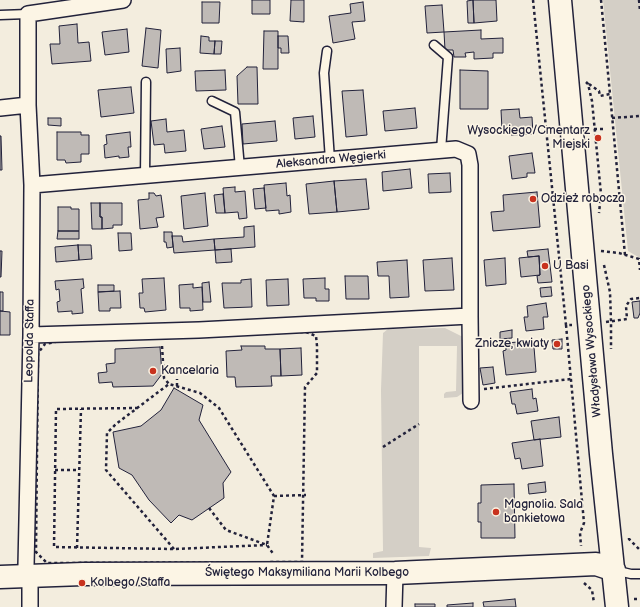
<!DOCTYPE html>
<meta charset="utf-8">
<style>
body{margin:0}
canvas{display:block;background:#f3edde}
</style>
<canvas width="640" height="607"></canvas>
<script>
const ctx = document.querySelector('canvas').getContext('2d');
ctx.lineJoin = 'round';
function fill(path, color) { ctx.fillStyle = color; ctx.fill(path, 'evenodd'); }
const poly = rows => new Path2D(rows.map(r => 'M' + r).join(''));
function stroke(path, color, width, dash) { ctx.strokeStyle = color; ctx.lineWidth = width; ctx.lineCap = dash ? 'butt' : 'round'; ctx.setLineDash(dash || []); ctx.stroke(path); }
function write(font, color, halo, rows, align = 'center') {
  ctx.font = font + ' "Balsamiq Sans",sans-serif'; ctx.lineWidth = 3; ctx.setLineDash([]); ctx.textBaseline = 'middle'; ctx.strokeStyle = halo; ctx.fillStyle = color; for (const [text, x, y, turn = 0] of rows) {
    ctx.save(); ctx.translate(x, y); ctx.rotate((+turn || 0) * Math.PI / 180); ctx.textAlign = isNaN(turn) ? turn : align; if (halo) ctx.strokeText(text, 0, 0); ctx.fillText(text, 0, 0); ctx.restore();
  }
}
fill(poly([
 [603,0,640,0,640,258,628,251],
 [445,328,463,337,463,393,457,397,444,398,444,394,446,392,456,391,457,346,419,346,419,547,431,548,429,556,373,558,373,553,383,551,381,390,383,333,388,329]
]), '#d4cfc6');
const building = poly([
 [252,0,270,0,270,14,252,14,252,0],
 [291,0,304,0,304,22,290,21,291,0],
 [473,0,496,0,497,21,474,23,473,0],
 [473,0,474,23,468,23,467,1,473,0],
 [202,2,220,2,219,23,202,23,202,2],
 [363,2,365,21,352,22,355,39,333,43,329,16,351,13,350,4,363,2],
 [442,5,444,32,427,33,425,6,442,5],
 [77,24,78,43,89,42,91,61,52,64,50,44,60,44,59,26,77,24],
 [146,28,161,30,158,68,142,66,146,28],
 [127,29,129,52,105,55,102,32,127,29],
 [481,30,481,39,503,38,503,53,493,53,493,58,474,59,474,52,465,53,466,57,454,57,453,50,445,50,444,32,481,30],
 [264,31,278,31,278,69,263,69,264,31],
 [201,36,209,37,209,41,215,41,214,54,200,53,201,36],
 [278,36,288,36,289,53,281,53,281,48,278,48,278,36],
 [215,41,222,41,221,54,214,54,215,41],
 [180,48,181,71,167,73,166,49,180,48],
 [247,67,257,67,258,104,238,104,237,76,247,67],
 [225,70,226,90,196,91,195,71,225,70],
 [460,70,488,71,488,109,460,109,460,70],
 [131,87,134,113,101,117,98,90,131,87],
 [363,90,367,135,346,137,342,91,363,90],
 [415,108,417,128,385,131,383,111,415,108],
 [519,109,520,118,532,117,533,134,511,135,511,130,502,130,501,110,519,109],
 [313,116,315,137,295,139,293,118,313,116],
 [48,118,61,118,61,126,48,125,48,118],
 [166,119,167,132,184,130,186,151,165,153,164,144,154,145,151,121,166,119],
 [275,121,277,141,243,144,242,124,275,121],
 [222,126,225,147,204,149,201,129,222,126],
 [57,132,81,132,81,135,89,135,89,154,81,154,81,162,66,163,65,160,57,160,57,132],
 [130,132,131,147,128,147,129,157,119,158,119,156,105,158,104,145,107,144,106,135,130,132],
 [0,136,1,136,2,170,0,170,0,136],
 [532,153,535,173,527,173,527,177,512,179,509,156,532,153],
 [410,169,412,188,383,191,382,172,410,169],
 [450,173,451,192,429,193,428,174,450,173],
 [366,179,369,209,337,212,334,181,366,179],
 [334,181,337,212,309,214,306,184,334,181],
 [286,183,287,196,290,195,291,212,279,214,279,210,266,211,264,185,286,183],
 [235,187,235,192,245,191,247,218,239,219,238,212,225,213,223,188,235,187],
 [264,188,266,208,255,209,253,189,264,188],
 [537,192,540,227,493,231,491,212,504,211,503,195,537,192],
 [149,193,154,193,156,196,161,195,164,217,156,218,158,227,140,229,138,200,149,199,149,193],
 [205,193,208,226,184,229,181,196,205,193],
 [223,194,225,213,216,213,214,195,223,194],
 [91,203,100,203,100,217,102,217,102,229,92,229,91,203],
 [100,203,122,203,122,225,113,225,113,228,102,229,102,217,100,217,100,203],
 [58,207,71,207,71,209,79,209,79,231,58,231,58,207],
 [254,226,255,247,215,250,214,239,244,237,244,227,254,226],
 [58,231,79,231,79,239,57,239,58,231],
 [164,232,172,232,173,247,167,248,166,242,164,242,164,232],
 [118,233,131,233,132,250,119,251,118,233],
 [172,236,182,236,183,242,214,239,215,250,174,253,172,236],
 [78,245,79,260,56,262,55,247,78,245],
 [78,245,91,245,92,259,79,260,78,245],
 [231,249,232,262,216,263,215,250,231,249],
 [548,249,552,282,538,283,537,276,540,275,539,256,528,257,527,251,548,249],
 [0,251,2,251,1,277,0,277,0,251],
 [539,256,540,275,521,277,519,258,539,256],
 [452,258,454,290,425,291,423,260,452,258],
 [505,258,506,284,486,286,484,260,505,258],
 [407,260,409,297,390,298,389,276,378,276,377,262,407,260],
 [345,276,368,276,369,299,346,299,345,276],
 [164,278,166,310,145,312,144,308,140,308,139,293,143,293,142,279,164,278],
 [325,278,325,289,329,289,329,301,316,301,316,298,304,298,303,279,325,278],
 [83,279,84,288,81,289,83,313,72,314,72,311,58,312,57,302,60,301,59,289,56,290,55,281,83,279],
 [251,279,252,307,224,308,222,283,241,283,241,280,251,279],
 [288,279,289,305,267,306,266,280,288,279],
 [209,282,211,302,203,302,202,283,209,282],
 [193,284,193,288,202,287,203,310,190,311,190,308,180,308,179,285,193,284],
 [98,285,114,285,114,291,98,292,98,285],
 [551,287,552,296,541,297,540,288,551,287],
 [120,291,121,308,110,308,110,311,99,311,98,292,120,291],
 [0,292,3,292,3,311,0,311,0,292],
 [640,301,640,313,638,318,634,318,632,302,640,301],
 [546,303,548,317,543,317,544,329,526,331,524,317,528,317,527,306,546,303],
 [0,311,10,312,10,335,0,335,0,311],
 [512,330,512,338,500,339,500,332,512,330],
 [562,339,562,349,553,349,552,340,562,339],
 [530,341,531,347,534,347,536,372,506,375,503,351,506,350,506,343,530,341],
 [241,346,265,346,265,349,280,349,281,376,271,376,272,386,236,387,235,377,227,377,226,351,242,350,241,346],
 [160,347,162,374,153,386,113,387,112,382,99,383,98,373,107,372,106,364,115,363,115,349,160,347],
 [301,348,302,375,281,376,280,349,301,348],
 [493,367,495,383,483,385,480,368,493,367],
 [174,388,203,405,199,420,231,472,223,483,224,498,192,520,179,515,171,523,149,500,132,475,119,468,113,432,141,426,161,410,174,388],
 [532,389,533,399,536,398,538,411,517,414,515,404,512,404,510,392,532,389],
 [559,417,561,437,534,440,531,421,559,417],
 [540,439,543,466,522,469,520,458,515,459,512,443,540,439],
 [545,482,546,492,529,494,528,484,545,482],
 [514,484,515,538,481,538,481,522,478,522,478,503,481,503,481,485,514,484],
 [515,599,516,607,484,607,483,602,515,599],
 [473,603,473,607,447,607,447,605,473,603],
 [415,604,435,604,435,607,415,607,415,604]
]);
fill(building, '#bfbab6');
stroke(building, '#22223b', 1);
const lane = poly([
 [0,15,28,14],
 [434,45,448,57,441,150],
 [327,51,324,73,330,160],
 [212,101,235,112,240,168],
 [145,176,146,82],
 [614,570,631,574,640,574]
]);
const street = poly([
 [0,108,28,105,28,14,123,0],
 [470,316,471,401],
 [31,335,199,330,470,316,470,165,468,154,456,149,32,185],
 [27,576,26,566,31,335,32,185,28,105],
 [30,576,30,607],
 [394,607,395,573]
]);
const secondary = poly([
 [560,0,594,377,601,454,617,607],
 [0,577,83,574,395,573,596,564,614,570]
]);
stroke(lane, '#22223b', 11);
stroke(street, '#22223b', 18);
stroke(secondary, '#22223b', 25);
stroke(poly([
 [533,0,566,325,572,325],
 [601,0,610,94],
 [639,0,640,11],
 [586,82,588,84,592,101,601,194,599,213],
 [589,84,599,91,600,96,610,94,625,255],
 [612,118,640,116],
 [594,129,606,129],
 [601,251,619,253,639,259,640,270],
 [604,265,610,292,611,321,611,349],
 [606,322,627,319,626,306,631,299,640,298],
 [566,325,584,523,580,533,581,546],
 [306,332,316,336,317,346,317,373,305,387,302,562,47,563,36,552,38,353,45,344,60,341,306,332],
 [162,346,164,378,169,384],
 [177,386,177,379],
 [484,389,571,379],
 [138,408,56,409,54,547,174,549,267,545],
 [383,447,419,424],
 [55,470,79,470],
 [274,496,306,495],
 [209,508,226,530,267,545,274,555],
 [629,538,629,539,640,550],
 [77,548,81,409],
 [174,549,106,470,107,433,116,424,169,384,200,393,219,408,274,496,267,545],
 [584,583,592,590,594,603],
 [634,599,640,599]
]), '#22223b', 2.5, [3, 3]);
stroke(lane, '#fcf5e5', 8);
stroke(street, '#fcf5e5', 15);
stroke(secondary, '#fcf5e5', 22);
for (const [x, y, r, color] of [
 [598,138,4,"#c8321e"],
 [533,199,4,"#c8321e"],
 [545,266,4,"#c8321e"],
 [557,344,4,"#c8321e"],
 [153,371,4,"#c8321e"],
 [496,512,4,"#c8321e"],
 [82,583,4,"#c8321e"]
]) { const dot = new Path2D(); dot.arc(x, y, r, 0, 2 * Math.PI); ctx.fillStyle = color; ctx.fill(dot); stroke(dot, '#fcf5e5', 1.5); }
write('12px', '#22223b', '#fcf5e5', [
 ["Wysockiego/Cmentarz",590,131,"right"],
 ["Miejski",590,145,"right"],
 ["Odzież robocza",541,199],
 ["U Basi",553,266],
 ["Znicze, kwiaty",549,344,"right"],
 ["Kancelaria",161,371],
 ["Magnolia. Sala",504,505],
 ["bankietowa",504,519],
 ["Kolbego/Staffa",90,583]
], 'left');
write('12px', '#22223b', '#fcf5e5', [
 ["Aleksandra Węgierki",331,160,-5],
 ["Leopolda Staffa",30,341,-89],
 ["Władysława Wysockiego",592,351,-95],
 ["Świętego Maksymiliana Marii Kolbego",307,573]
]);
</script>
